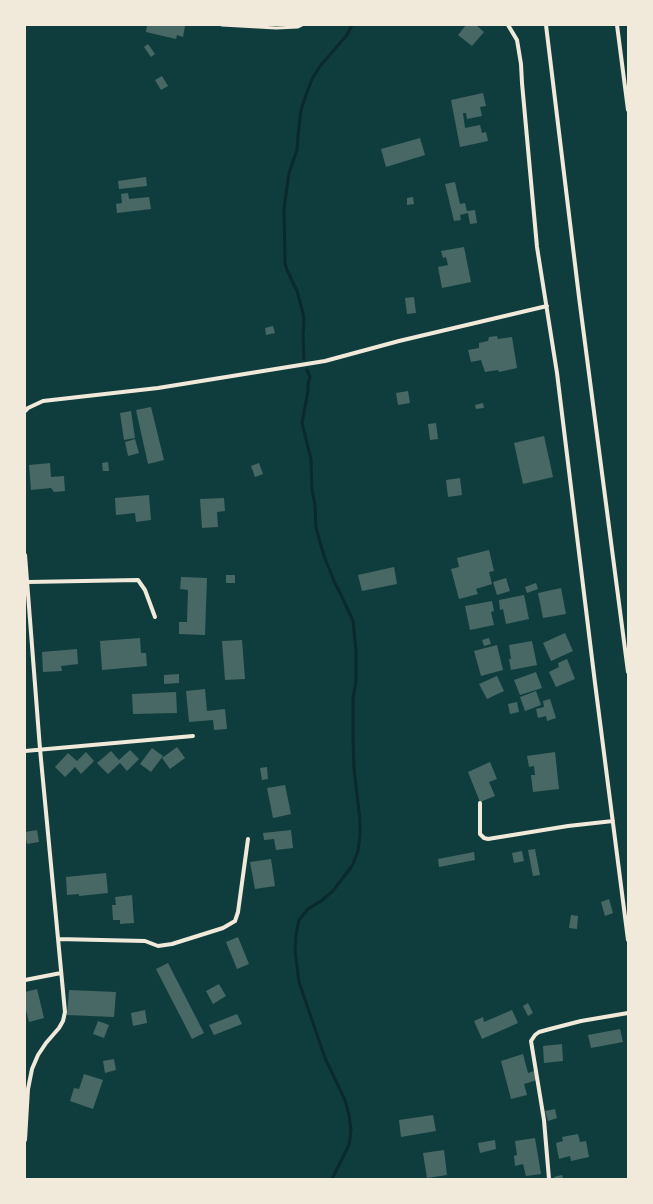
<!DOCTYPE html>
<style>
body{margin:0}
#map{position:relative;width:653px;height:1204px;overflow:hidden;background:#0f3d3e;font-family:Quicksand,sans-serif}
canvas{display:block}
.frame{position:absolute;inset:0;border:26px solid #f1e9da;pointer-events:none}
</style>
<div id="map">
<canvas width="653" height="1204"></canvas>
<div class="frame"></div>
</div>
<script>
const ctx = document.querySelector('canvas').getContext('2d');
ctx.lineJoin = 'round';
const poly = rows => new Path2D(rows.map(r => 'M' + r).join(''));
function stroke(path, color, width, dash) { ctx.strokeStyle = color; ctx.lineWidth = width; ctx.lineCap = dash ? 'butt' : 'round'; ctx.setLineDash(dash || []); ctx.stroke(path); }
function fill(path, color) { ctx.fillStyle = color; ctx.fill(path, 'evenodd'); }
stroke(poly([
 [304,359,303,336,304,320,303,313,297,291,287,270,285,263,284,208,289,173,297,150,298,135,301,110,307,92,313,77,321,65,347,35,352,25],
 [307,370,310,377,308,384,308,391,302,423,311,459,312,490,315,505,316,528,324,556,334,581,341,595,353,621,356,651,356,681,353,699,353,737,354,769,360,820,360,835,358,851,352,866,333,891,321,901,308,909,299,920,296,935,295,951,299,982,325,1058,345,1100,349,1115,351,1130,349,1145,332,1179]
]), '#0a2a2b', 3);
fill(poly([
 [147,25,151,26,185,26,183,37,177,35,176,39,146,32],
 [466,25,476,25,484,32,472,46,458,35],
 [148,44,155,54,151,57,144,47],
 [162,76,168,86,161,90,155,80],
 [483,93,486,106,480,107,482,116,467,119,466,113,463,113,465,128,480,125,482,133,486,132,488,141,460,147,451,100],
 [420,138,425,155,386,167,381,149],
 [146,177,147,186,119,189,118,181],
 [455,182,460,204,465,203,467,211,475,210,477,223,470,224,468,213,460,215,461,220,454,221,445,184],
 [128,193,129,199,149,197,151,209,117,213,116,204,122,203,121,194],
 [413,197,414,204,407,205,407,198],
 [464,247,471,282,442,288,438,267,448,265,446,257,443,258,441,251],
 [414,297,416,313,407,314,405,298],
 [273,326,275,333,266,335,265,328],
 [497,336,498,339,512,337,517,368,499,372,498,370,485,372,481,360,471,362,468,350,479,348,479,343,488,341,489,337],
 [408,391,410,403,398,405,396,393],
 [483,403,484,408,476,409,475,405],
 [151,407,164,460,148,464,136,410],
 [131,411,135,438,124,440,120,413],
 [436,423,438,439,430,440,428,424],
 [544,436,553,477,523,484,514,443],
 [135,439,139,453,128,456,125,442],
 [108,462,109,471,103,471,102,463],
 [50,463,51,477,64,476,65,491,54,492,51,488,31,490,29,465],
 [259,463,263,474,255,477,251,466],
 [460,478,462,495,448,497,446,480],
 [149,495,151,520,136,522,135,513,116,515,115,498],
 [224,498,225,511,217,512,218,527,202,528,200,499],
 [489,550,494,571,489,572,492,584,476,589,478,594,459,599,451,569,459,567,457,558],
 [394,567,397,584,362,591,358,575],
 [226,575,235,575,235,583,226,583],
 [181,577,207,578,205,635,179,634,179,622,187,622,188,590,180,589],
 [506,578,510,591,497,595,493,582],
 [536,583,538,589,527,593,525,587],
 [561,588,566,614,543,618,538,593],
 [524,595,529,619,506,624,503,609,500,610,499,600],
 [492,601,494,611,491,612,494,625,470,630,465,606],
 [565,633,573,651,551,661,543,643],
 [140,638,141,653,146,653,147,666,102,670,100,641],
 [489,638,491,644,484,646,482,640],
 [242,640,245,679,225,680,222,641],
 [532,641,537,665,511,670,509,659,511,659,509,645],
 [497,645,503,670,481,676,474,651],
 [77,649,78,664,61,666,62,671,43,672,42,652],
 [567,659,575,679,556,687,549,672,559,667,558,663],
 [536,672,542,688,520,695,514,680],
 [179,674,179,683,164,684,164,675],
 [497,676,504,691,487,699,479,684],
 [205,689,207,711,225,709,227,729,214,730,213,720,189,722,186,691],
 [536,691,541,705,525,711,520,697],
 [176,692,177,713,133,714,132,694],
 [550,699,556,718,547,721,546,716,538,718,536,709,544,707,543,701],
 [517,702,519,712,510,714,508,704],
 [177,747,185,758,170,769,162,758],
 [152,748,163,756,151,772,140,764],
 [130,750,139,759,127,771,120,763,108,774,97,763,111,751,119,760],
 [86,752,94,761,81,774,75,767,65,777,55,767,68,753,77,761],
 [555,752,559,789,533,792,531,775,535,775,534,766,529,767,527,756],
 [490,762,497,779,489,782,495,796,480,802,468,772],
 [267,767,268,779,262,780,260,768],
 [285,785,291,814,273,818,267,788],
 [37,830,39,842,27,844,25,832],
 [291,830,293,848,276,850,274,839,264,840,263,833],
 [535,849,540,875,533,876,528,850],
 [522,851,524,861,514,863,512,853],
 [474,852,475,860,439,867,438,859],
 [271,859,275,886,255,889,250,862],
 [106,873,108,893,79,896,79,894,67,895,66,877],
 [132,895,134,923,120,924,120,920,113,920,112,905,116,905,115,897],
 [609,899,613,913,605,916,601,902],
 [571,915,578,916,577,929,569,928],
 [238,937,249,964,237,969,226,942],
 [168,963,204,1033,192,1039,156,969],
 [219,984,226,996,213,1004,206,991],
 [37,989,44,1018,29,1022,25,1006,25,992],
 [69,990,116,992,114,1017,67,1015],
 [528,1003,533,1013,528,1016,523,1006],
 [145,1010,147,1023,133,1026,131,1013],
 [512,1010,518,1023,482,1039,474,1021,483,1017,484,1022],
 [237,1014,242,1024,214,1035,209,1025],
 [98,1021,109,1025,104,1038,93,1034],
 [620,1029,623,1042,591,1048,588,1035],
 [562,1044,563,1061,544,1063,543,1046],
 [523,1054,528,1073,534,1071,537,1080,524,1084,527,1095,511,1099,501,1061],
 [114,1059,116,1070,105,1073,103,1061],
 [84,1074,103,1080,93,1109,70,1101,74,1088,79,1089],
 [555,1109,557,1118,548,1121,545,1111],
 [433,1115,436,1131,401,1137,399,1120],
 [578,1134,580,1142,586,1141,589,1157,571,1161,570,1156,559,1159,556,1143,563,1141,562,1137],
 [535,1138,541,1174,526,1176,523,1164,515,1166,514,1156,517,1155,515,1141],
 [495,1140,496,1149,480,1153,478,1143],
 [444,1150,447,1175,427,1178,423,1153],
 [562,1175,563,1179,555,1179,554,1177]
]), '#486865');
stroke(poly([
 [222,25,276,28,298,27,302,25]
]), '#f1e9da', 3);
stroke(poly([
 [508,25,517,40,521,64,522,83,537,247,557,373,595,683,628,940],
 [546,25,579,297,628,672],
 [617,25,628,110],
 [25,411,28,408,43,401,158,388,325,361,399,341,547,306],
 [25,555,40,749,65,1012,63,1021,59,1028,46,1043,38,1055,32,1069,28,1089,25,1140],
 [28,582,138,580,145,590,155,617],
 [25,751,193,736],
 [480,803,480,834,484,838,488,839,568,826,613,821],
 [58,939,145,941,158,946,172,944,223,928,235,921,238,912,248,839],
 [25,980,61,973],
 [549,1179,544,1120,531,1041,535,1035,539,1032,550,1029,581,1021,628,1013]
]), '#f1e9da', 4);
</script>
